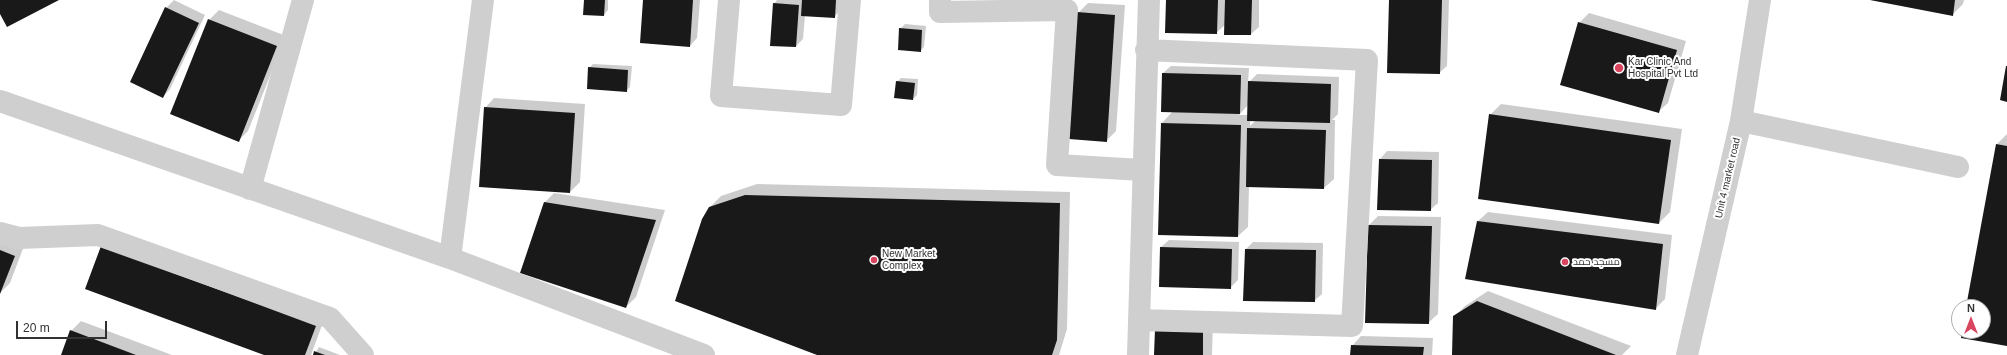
<!DOCTYPE html>
<meta charset="utf-8">
<style>
body{margin:0}
#map{position:relative;width:2007px;height:355px;overflow:hidden;background:#fff;font-family:Helvetica,sans-serif}
canvas{display:block}
.north{position:absolute;left:1951px;top:299px;width:40px;height:40px;box-sizing:border-box;background:#fff;border:1px solid #adadad;border-radius:50%;rotate:0deg;font-size:11px;font-weight:700;line-height:16px;text-align:center;color:#323232}
.north::after{content:'';display:block;margin:auto;width:14px;height:18px;background:#d9455e;clip-path:polygon(50% 0,100% 100%,50% 72%,0 100%)}
.scale{position:absolute;left:16px;top:321px;width:91px;height:18px;box-sizing:border-box;border:2px solid #323232;border-top:0;padding-left:5px;font-size:12px;line-height:14px;white-space:nowrap;color:#323232;-webkit-text-stroke:3px #fff;paint-order:stroke}
</style>
<div id="map">
<canvas width="2007" height="355"></canvas>
<div class="north">N</div>
<div class="scale">20 m</div>
</div>
<script>
const ctx = document.querySelector('canvas').getContext('2d');
ctx.lineJoin = 'round';
function fill(path, color) { ctx.fillStyle = color; ctx.fill(path, 'evenodd'); }
const poly = rows => new Path2D(rows.map(r => 'M' + r).join(''));
function stroke(path, color, width, dash) { ctx.strokeStyle = color; ctx.lineWidth = width; ctx.lineCap = dash ? 'butt' : 'round'; ctx.setLineDash(dash || []); ctx.stroke(path); }
function write(font, color, halo, rows, align = 'center') {
  ctx.font = font + ' Helvetica,Cairo,sans-serif'; ctx.lineWidth = 4; ctx.setLineDash([]); ctx.textBaseline = 'middle'; ctx.strokeStyle = halo; ctx.fillStyle = color; for (const [text, x, y, turn = 0] of rows) {
    ctx.save(); ctx.translate(x, y); ctx.rotate((+turn || 0) * Math.PI / 180); ctx.textAlign = isNaN(turn) ? turn : align; if (halo) ctx.strokeText(text, 0, 0); ctx.fillText(text, 0, 0); ctx.restore();
  }
}
fill(poly([
 [174,0,205,15,170,89,163,97,166,8],
 [585,0,608,0,608,10,604,15],
 [644,0,700,0,697,38,690,46],
 [777,0,842,0,842,9,834,17,805,15,803,39,796,46,774,4],
 [1167,0,1259,0,1259,27,1251,34,1226,24,1216,33],
 [1390,0,1449,0,1447,66,1439,73],
 [1871,0,1964,0,1963,4,1952,15],
 [1088,3,1125,5,1116,131,1106,141,1078,13],
 [219,10,286,36,248,131,239,140,209,20],
 [1589,13,1686,41,1668,103,1658,112,1579,23],
 [905,24,926,26,924,47,920,51,900,29],
 [593,64,632,66,630,87,626,91,589,68],
 [1171,66,1249,68,1248,83,1257,74,1339,77,1338,114,1332,120,1335,120,1334,179,1324,188,1249,186,1248,227,1238,236,1159,234,1162,123,1173,111,1163,73],
 [1248,105,1248,115,1239,115],
 [1250,120,1256,120,1250,126],
 [901,78,918,79,917,95,913,99,897,82],
 [494,98,585,104,580,182,570,192,485,108],
 [1501,104,1682,129,1670,212,1659,223,1490,115],
 [2007,134,2007,345,1963,331,1983,331,1983,307,1967,307,1997,144],
 [1387,151,1439,152,1438,203,1430,210,1380,159],
 [757,184,1070,192,1067,329,1059,355,819,355,710,207,721,196],
 [554,193,665,210,636,297,626,307,545,202],
 [1488,212,1672,235,1665,299,1655,309,1478,221],
 [1378,216,1441,217,1438,314,1428,323,1369,225],
 [0,237,24,246,10,283,0,293],
 [1169,240,1239,242,1238,280,1230,288,1161,247],
 [1253,242,1323,243,1322,294,1314,301,1246,249],
 [102,247,325,317,311,355,267,355],
 [1488,291,1631,346,1622,355,1453,355,1454,317,1465,306],
 [81,321,172,355,62,355,71,331],
 [1213,321,1212,355,1155,355],
 [1361,336,1433,338,1432,355,1351,355,1352,346],
 [319,347,340,355,314,355]
]), '#0003');
fill(poly([
 [0,0,59,0,7,27,0,14],
 [584,0,605,0,604,16,583,15],
 [643,0,693,0,690,47,640,43],
 [802,0,836,0,835,18,801,16],
 [1166,0,1218,0,1217,34,1165,33],
 [1225,0,1252,0,1251,35,1224,35],
 [1389,0,1442,0,1440,74,1387,73],
 [1870,0,1955,0,1953,16],
 [773,3,799,5,796,47,770,46],
 [165,7,199,23,163,98,130,82],
 [1077,12,1115,15,1107,142,1069,139],
 [208,19,277,46,239,142,170,114],
 [1578,22,1677,50,1659,113,1560,85],
 [899,28,922,30,921,52,898,50],
 [2006,66,2007,66,2007,102,2000,100],
 [588,67,628,70,627,92,587,89],
 [1162,73,1241,75,1240,114,1161,112],
 [896,81,915,83,913,100,894,98],
 [1248,81,1331,84,1330,123,1247,121],
 [484,107,575,113,570,193,479,187],
 [1489,114,1671,140,1659,224,1478,199],
 [1161,123,1241,125,1238,237,1158,235],
 [1247,128,1326,130,1324,189,1246,187],
 [1996,144,2007,146,2007,346,1961,338,1962,331,1983,331,1983,307,1966,307],
 [1379,159,1432,160,1431,211,1377,210],
 [745,195,1060,203,1057,340,1052,355,817,355,675,301,702,219,709,207],
 [544,202,656,220,626,308,520,273],
 [1477,221,1663,244,1656,310,1465,279],
 [1368,225,1432,226,1429,324,1365,323],
 [101,246,316,326,305,355,264,355,85,289],
 [1160,247,1232,249,1231,289,1159,287],
 [1245,249,1316,250,1315,302,1243,301],
 [0,250,15,256,0,294],
 [1477,301,1616,355,1452,355,1453,316],
 [1155,329,1203,330,1203,355,1154,355],
 [70,330,136,355,61,355],
 [1351,345,1424,347,1423,355,1350,355],
 [314,351,325,355,313,355]
]), '#191919');
stroke(poly([
 [729,0,721,96,841,105,850,0],
 [940,0,940,12,1067,10,1057,165,1142,170],
 [0,101,450,258,704,355],
 [1741,121,1958,167],
 [250,189,303,0],
 [0,233,19,238,98,235,330,318,363,355],
 [450,258,483,0],
 [1139,320,1352,326,1367,60,1146,50],
 [1138,355,1149,0],
 [1687,355,1741,121,1760,0]
]), '#cfcfcf', 22);
for (const [x, y, r, color] of [
 [1619,68,5,"#d9455e"],
 [874,260,4,"#d9455e"],
 [1565,262,4,"#d9455e"]
]) { const dot = new Path2D(); dot.arc(x, y, r, 0, 2 * Math.PI); ctx.fillStyle = color; ctx.fill(dot); stroke(dot, '#fff', 1.5); }
write('10px', '#323232', '#fff', [
 ["Kar Clinic And",1628,62],
 ["Hospital Pvt Ltd",1628,74],
 ["New Market",882,254],
 ["Complex",882,266],
 ["مسجد حمد",1573,262]
], 'left');
write('10px', '#323232', '#fff', [
 ["Unit 4 market road",1728,178,-77]
]);
</script>
